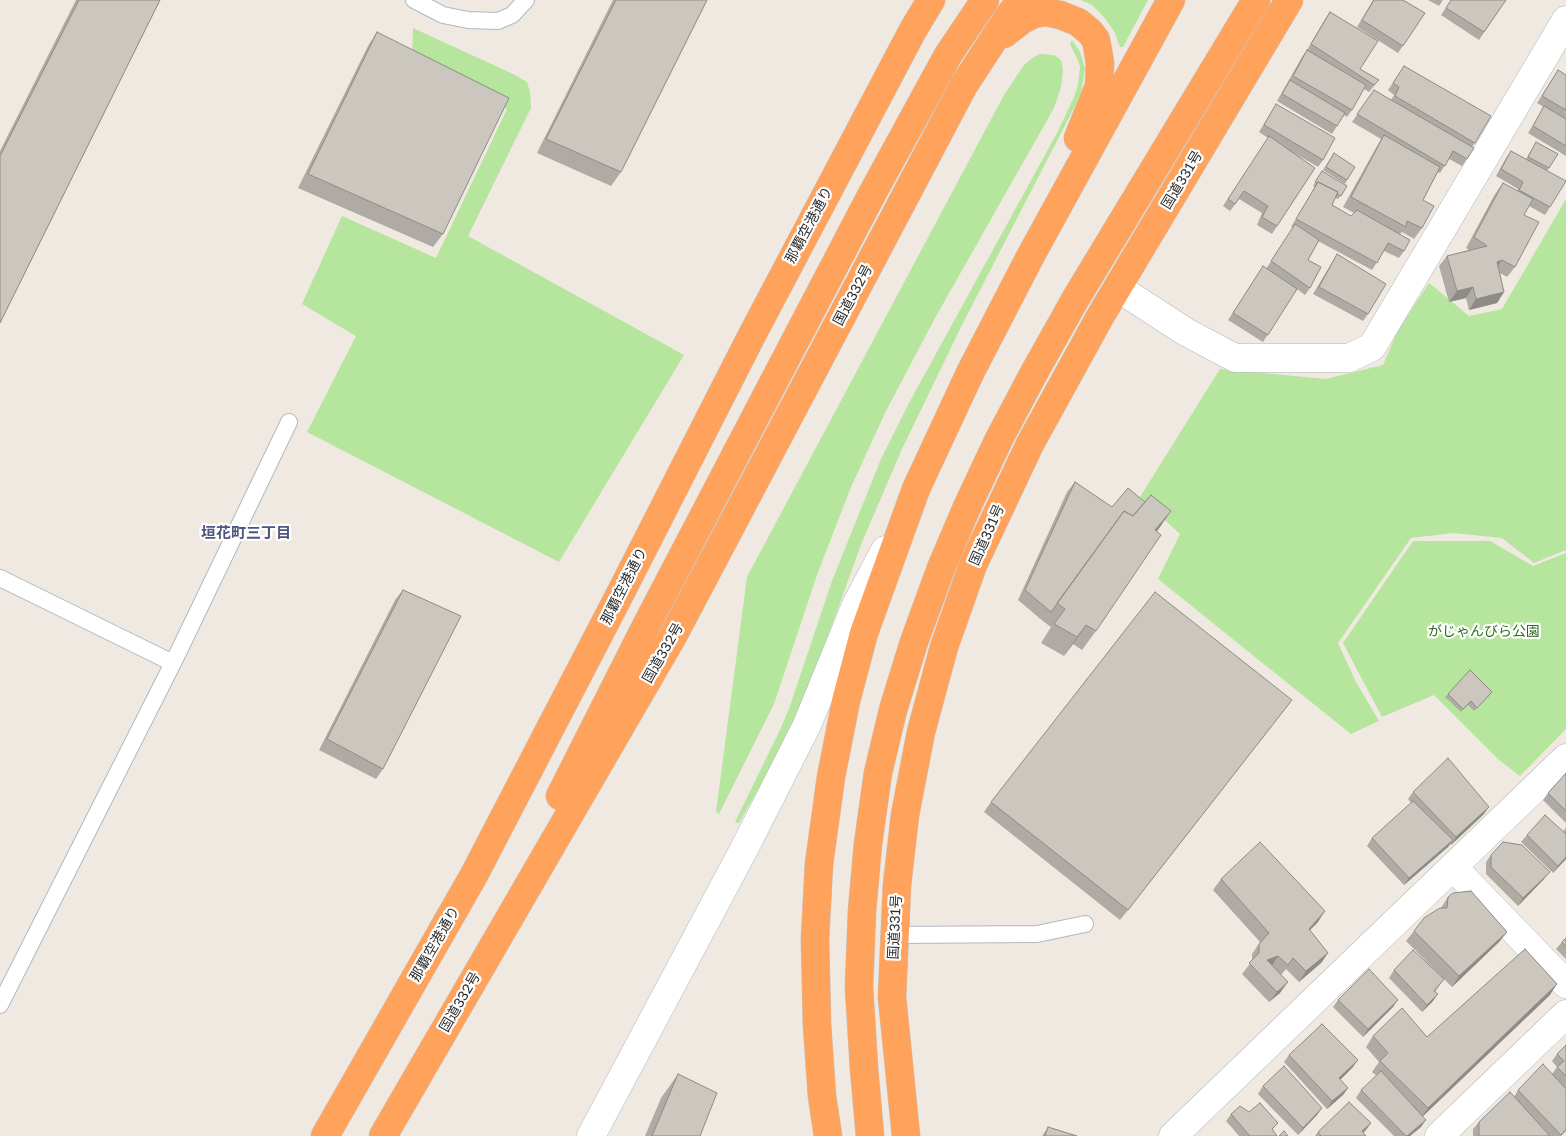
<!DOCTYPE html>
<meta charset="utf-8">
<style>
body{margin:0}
canvas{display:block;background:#efe9e1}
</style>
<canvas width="1566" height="1136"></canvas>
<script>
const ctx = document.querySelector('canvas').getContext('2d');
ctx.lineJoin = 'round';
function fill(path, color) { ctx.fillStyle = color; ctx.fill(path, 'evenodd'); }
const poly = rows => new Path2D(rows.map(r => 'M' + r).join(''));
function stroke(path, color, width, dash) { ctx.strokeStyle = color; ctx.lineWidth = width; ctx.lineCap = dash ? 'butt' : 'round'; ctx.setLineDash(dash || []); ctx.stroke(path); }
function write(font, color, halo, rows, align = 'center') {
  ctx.font = font + ' "Golos Text","Noto Sans JP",sans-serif'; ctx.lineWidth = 4.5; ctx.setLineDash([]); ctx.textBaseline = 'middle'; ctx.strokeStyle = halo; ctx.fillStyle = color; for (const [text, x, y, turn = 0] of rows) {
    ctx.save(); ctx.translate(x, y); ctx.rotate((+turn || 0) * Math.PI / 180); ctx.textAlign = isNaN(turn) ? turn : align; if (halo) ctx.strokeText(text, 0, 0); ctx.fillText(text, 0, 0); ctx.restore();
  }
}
fill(poly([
 [1081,0,1148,0,1123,47,1120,47,1114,31,1104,17,1092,5],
 [413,28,513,74,527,82,530,92,531,108,468,236,684,355,559,562,307,432,356,336,302,304,342,216,436,258,507,109,412,59],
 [1072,40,1080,52,1085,68,1081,93,1076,104,962,325,902,449,862,542,820,658,782,747,739,823,735,822,779,732,790,706,832,581,881,459,909,403,1057,133,1074,97,1078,85,1080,67,1077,58,1070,44],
 [1040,54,1054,55,1061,60,1063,70,1061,87,1054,108,935,318,886,411,851,487,817,575,774,704,719,814,716,812,747,577,1004,95,1024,65,1032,58],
 [1566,199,1566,550,1534,563,1502,538,1453,533,1411,538,1338,643,1356,682,1379,721,1351,734,1158,579,1180,534,1140,497,1220,369,1326,379,1383,365,1398,330,1429,283,1469,316,1502,309],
 [1413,541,1490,541,1533,566,1566,553,1566,729,1520,776,1499,760,1434,695,1382,717,1343,643]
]), '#b6e59e');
const lane = poly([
 [414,0,443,15,468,20,498,21,512,15,526,0],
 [0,578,173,663,0,1005],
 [173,663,289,422],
 [895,935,1037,934,1085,924]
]);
const street = poly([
 [1118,288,1186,332,1235,358,1349,358,1372,347,1566,20],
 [1453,867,1566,984],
 [1173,1136,1566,758],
 [1439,1136,1566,1014]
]);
const secondary = poly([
 [591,1136,743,851,807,725,856,605,885,550]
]);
const highway = poly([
 [1004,34,1022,20,1034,14,1046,12,1060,15,1078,22,1090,32,1096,40,1098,51,1100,63,1099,86,1078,138],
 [560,796,648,622,872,194,948,55,985,0],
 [325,1136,474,875,619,596,751,337,913,30,931,0],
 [383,1136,673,636,964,85,1011,13,1022,0],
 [828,1136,822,1096,817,1025,815,939,819,864,831,777,846,701,864,633,916,489,970,373,1030,257,1171,0],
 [870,1136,864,1068,859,987,862,911,868,844,878,773,893,710,914,642,941,568,967,507,999,439,1035,371,1076,298,1256,0],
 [906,1136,892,997,897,885,905,815,921,732,944,647,973,565,1030,444,1101,315,1289,0]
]);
stroke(lane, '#b4b7c1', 18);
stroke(street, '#b4b7c1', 29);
stroke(secondary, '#b4b7c1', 29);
stroke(highway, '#c9c9c9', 29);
stroke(lane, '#fff', 16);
stroke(street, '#fff', 28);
stroke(secondary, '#fff', 28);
stroke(highway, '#ffa35c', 28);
fill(poly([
 [76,0,160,0,0,323,0,151],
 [613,0,707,0,621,172,611,186,537,153],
 [1373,0,1403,0,1425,13,1398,53,1357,27],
 [1428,0,1443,0,1439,6],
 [1451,0,1506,0,1479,40,1441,15],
 [1330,12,1360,69,1379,80,1369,92,1364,89,1352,110,1347,117,1344,115,1332,134,1277,101,1302,57,1307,50,1325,19],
 [377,32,443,234,433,247,298,188,368,46],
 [1404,66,1475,143,1472,147,1474,148,1462,166,1449,159,1440,173,1438,172,1423,200,1422,228,1414,239,1402,232,1400,234,1404,251,1399,258,1384,251,1372,270,1318,241,1308,260,1310,288,1305,295,1297,289,1263,342,1228,320,1258,274,1266,269,1293,227,1291,227,1315,187,1313,186,1322,171,1347,186,1338,199,1335,198,1332,205,1351,216,1354,213,1343,207,1377,146,1381,139,1352,122,1374,90,1391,100,1394,95,1388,90],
 [1558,70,1566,75,1566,156,1528,133,1544,107,1537,103],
 [1276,104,1323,160,1318,167,1294,153,1315,168,1272,234,1257,225,1262,213,1239,199,1230,211,1223,206,1268,138,1259,132],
 [1536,142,1558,154,1547,171,1550,207,1545,215,1529,206,1524,215,1515,267,1507,277,1500,273,1504,292,1497,303,1469,310,1466,298,1449,302,1439,266,1447,256,1469,250,1466,248,1495,194,1503,183,1517,191,1518,189,1496,176,1506,158,1511,151,1526,159],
 [1334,153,1347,180,1345,184,1323,170],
 [1337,254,1368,314,1363,321,1313,294],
 [1075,482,1112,507,1157,532,1096,631,1082,650,1073,644,1064,656,1041,643,1051,627,1044,622,1018,600,1067,492],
 [403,590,383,769,376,779,319,750,395,600],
 [1448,694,1489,696,1474,711,1468,705,1461,712,1445,697],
 [1284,710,1120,920,984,812,991,802],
 [1566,773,1566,823,1543,800,1548,793],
 [1413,792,1484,814,1451,845,1450,844,1448,847,1404,885,1367,846,1372,838,1411,803,1408,799],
 [1566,827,1566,859,1553,873,1521,842,1527,835,1563,832],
 [1491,855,1544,879,1518,906,1486,874,1486,862],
 [1221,879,1318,922,1310,930,1328,953,1321,963,1299,982,1286,969,1281,975,1280,993,1269,1002,1242,974,1252,961,1252,954,1260,942,1213,890],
 [1448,897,1507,932,1499,942,1452,987,1406,941,1414,931,1441,908],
 [1566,938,1566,959,1556,949,1562,942],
 [1394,970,1444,979,1435,992,1433,1001,1422,1012,1389,978],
 [1550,995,1423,1116,1421,1127,1410,1136,1394,1136,1356,1098,1361,1090,1377,1076,1372,1072,1379,1062,1366,1047,1373,1036,1427,1037],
 [1338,1000,1393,1007,1363,1037,1333,1007],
 [1566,1045,1566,1131,1561,1136,1473,1136,1473,1129,1479,1122,1514,1097,1518,1090,1552,1074,1557,1067,1552,1061,1557,1054],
 [1289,1055,1353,1067,1340,1080,1348,1088,1343,1095,1327,1109,1284,1062],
 [678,1074,700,1136,645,1136,661,1098],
 [1263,1086,1317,1115,1298,1135,1258,1094],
 [1231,1114,1273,1130,1277,1136,1239,1136,1226,1121],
 [1048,1127,1077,1136,1042,1136],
 [1366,1130,1363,1133,1366,1136,1315,1136,1318,1132]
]), '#afaba4');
fill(poly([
 [1502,260,1495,270,1497,262],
 [1473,287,1466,298,1449,302,1457,291],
 [1504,292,1497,303,1469,310,1476,299],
 [1171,511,1158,530,1141,549,1155,530],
 [1086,625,1073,644,1064,656,1077,637],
 [1292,700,1284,710,1120,920,1128,910],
 [1489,807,1484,814,1451,845,1456,837],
 [1453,840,1448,847,1404,885,1409,878],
 [1566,857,1566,859,1553,873,1558,866],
 [1550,872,1544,879,1518,906,1523,898],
 [1325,911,1318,922,1301,939,1309,929],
 [1507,932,1499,942,1452,987,1459,976],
 [1328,953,1321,963,1299,982,1306,971],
 [1278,956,1271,967,1267,960],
 [1288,982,1280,993,1269,1002,1277,992],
 [1557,984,1550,995,1420,1119,1428,1108],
 [1438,994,1433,1001,1422,1012,1427,1005],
 [1398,1000,1393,1007,1363,1037,1368,1029],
 [1358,1060,1353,1067,1334,1086,1339,1078],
 [1348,1088,1343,1095,1327,1109,1332,1101],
 [1322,1108,1317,1115,1298,1135,1303,1128],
 [1426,1120,1421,1127,1410,1136,1407,1136],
 [1371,1123,1366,1130,1359,1136,1362,1131]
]), '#8e8b86');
const building = poly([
 [79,0,160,0,0,323,0,156,79,0],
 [616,0,707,0,621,172,546,139,616,0],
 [1374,0,1403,0,1425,13,1403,46,1362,20,1374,0],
 [1451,0,1506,0,1484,32,1446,8,1451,0],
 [1330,12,1378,41,1360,69,1379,80,1374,85,1311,44,1330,12],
 [377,32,509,98,443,234,308,174,377,32],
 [1307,50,1366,85,1352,110,1293,76,1307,50],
 [1404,66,1491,116,1475,143,1395,96,1399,87,1393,83,1404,66],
 [1558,70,1566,75,1566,110,1542,96,1558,70],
 [1290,80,1345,113,1337,126,1282,94,1290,80],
 [1374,90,1474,148,1467,159,1453,151,1445,166,1357,114,1374,90],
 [1276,104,1335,138,1323,160,1264,125,1276,104],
 [1544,106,1566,119,1566,146,1533,126,1544,106],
 [1384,135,1440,167,1423,200,1434,206,1422,228,1407,221,1406,227,1351,197,1384,135],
 [1269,136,1315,168,1277,226,1262,217,1268,206,1244,191,1235,204,1228,199,1269,136],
 [1536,142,1558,154,1549,168,1528,157,1536,142],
 [1511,151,1566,181,1550,207,1519,190,1523,182,1501,169,1511,151],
 [1334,153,1355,167,1347,180,1326,167,1334,153],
 [1322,171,1347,186,1341,196,1337,194,1338,192,1318,182,1317,183,1315,182,1322,171],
 [1318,182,1338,192,1332,205,1351,216,1357,210,1410,240,1404,251,1388,243,1377,263,1296,219,1318,182],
 [1503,183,1533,199,1524,215,1539,222,1515,267,1502,260,1497,262,1504,292,1476,299,1473,287,1457,291,1447,256,1487,246,1474,237,1503,183],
 [1295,224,1319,240,1308,260,1321,267,1310,288,1271,261,1295,224],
 [1337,254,1386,284,1368,314,1319,287,1337,254],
 [1263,266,1297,289,1268,335,1233,313,1263,266],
 [1075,482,1112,507,1128,488,1145,502,1133,516,1124,511,1051,612,1025,590,1075,482],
 [1151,495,1171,511,1155,530,1161,535,1096,631,1086,625,1077,637,1054,624,1065,609,1057,603,1124,511,1133,516,1151,495],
 [403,590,461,616,383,769,327,739,403,590],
 [1155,592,1292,700,1128,910,991,802,1155,592],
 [1470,670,1492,692,1477,708,1471,701,1463,709,1448,694,1470,670],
 [1448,758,1489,807,1456,837,1413,792,1448,758],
 [1566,773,1566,811,1548,793,1566,773],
 [1413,801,1453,840,1409,878,1372,838,1413,801],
 [1545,815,1566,834,1566,857,1558,866,1527,835,1545,815],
 [1260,842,1325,911,1309,929,1328,953,1306,971,1293,958,1288,965,1278,956,1267,960,1288,982,1277,992,1249,963,1259,953,1259,944,1269,933,1221,879,1260,842],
 [1503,842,1522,845,1550,872,1523,898,1491,867,1491,855,1503,842],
 [1471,891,1507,932,1459,976,1414,931,1424,918,1430,914,1440,908,1447,908,1448,897,1453,893,1471,891],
 [1566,938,1566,947,1562,942,1566,938],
 [1525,949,1557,984,1428,1108,1380,1061,1388,1053,1373,1036,1402,1008,1427,1037,1525,949],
 [1413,950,1444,979,1434,991,1438,994,1427,1005,1394,970,1413,950],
 [1369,969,1398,1000,1368,1029,1338,1000,1369,969],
 [1322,1024,1358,1060,1339,1078,1348,1088,1332,1101,1289,1055,1322,1024],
 [1566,1045,1566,1076,1557,1067,1564,1061,1557,1054,1566,1045],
 [1543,1064,1566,1089,1566,1129,1561,1135,1518,1090,1543,1064],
 [1284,1066,1322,1108,1303,1128,1263,1086,1284,1066],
 [1381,1071,1426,1120,1407,1136,1406,1136,1361,1090,1381,1071],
 [678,1074,717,1093,700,1136,652,1136,678,1074],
 [1510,1092,1550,1136,1479,1136,1479,1122,1510,1092],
 [1349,1102,1371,1123,1362,1131,1366,1136,1321,1136,1318,1132,1349,1102],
 [1260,1103,1278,1123,1272,1129,1277,1136,1250,1136,1231,1114,1240,1106,1249,1112,1260,1103],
 [1048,1127,1077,1136,1045,1136,1048,1127],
 [1284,1131,1288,1136,1279,1136,1284,1131]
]);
fill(building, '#cbc7bf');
stroke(building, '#8e8b86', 1);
write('14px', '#2e2e2e', '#fff', [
 ["国道331号",1182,180,-59],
 ["那覇空港通り",809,225,-62],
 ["国道332号",853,295,-62],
 ["国道331号",987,535,-66],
 ["那覇空港通り",624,586,-63],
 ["国道332号",663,653,-60],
 ["国道331号",895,927,-87],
 ["那覇空港通り",435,944,-60],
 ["国道332号",460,1002,-60]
]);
write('14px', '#2c6e1b', '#fff', [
 ["がじゃんびら公園",1484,632]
]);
write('bold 15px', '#4d5680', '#fff', [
 ["垣花町三丁目",246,533]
]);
</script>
